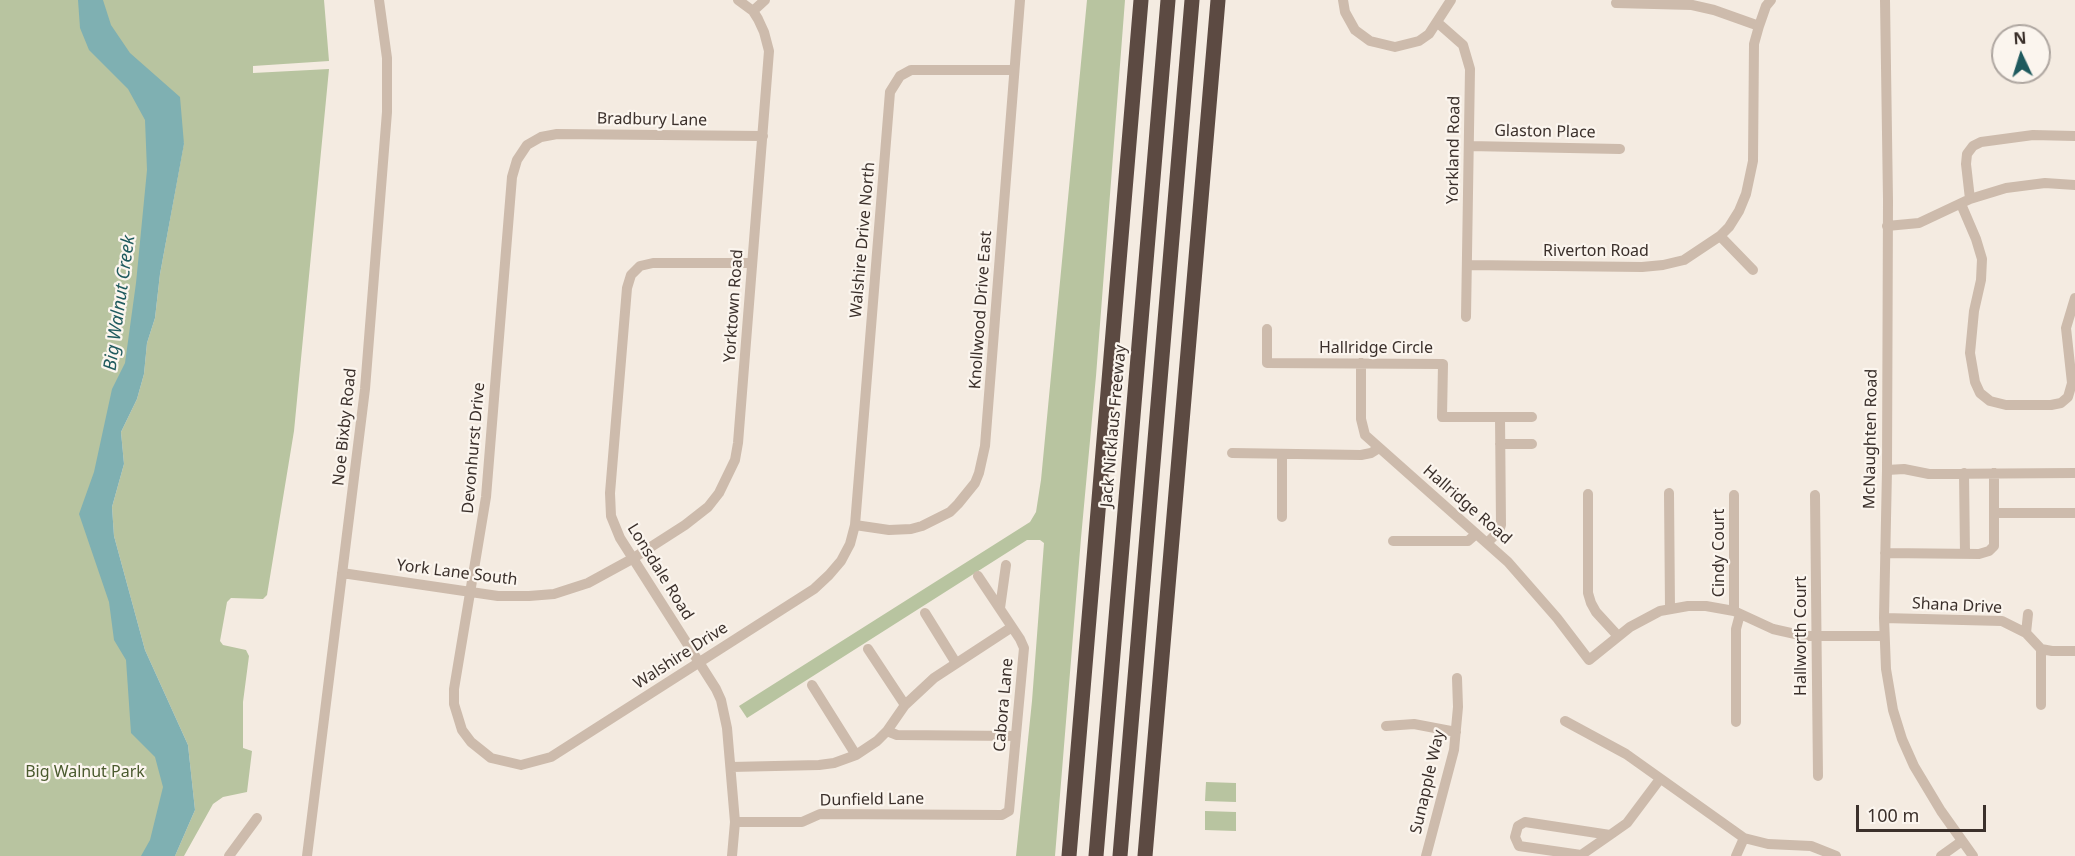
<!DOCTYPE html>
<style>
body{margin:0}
#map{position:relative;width:2075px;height:856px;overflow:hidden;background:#f4ebe1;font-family:"Noto Sans",sans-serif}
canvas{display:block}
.north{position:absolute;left:1991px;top:24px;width:60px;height:60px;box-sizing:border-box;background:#fbf5ee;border:2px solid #aea6a0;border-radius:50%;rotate:356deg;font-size:16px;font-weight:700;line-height:24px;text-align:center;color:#3b302b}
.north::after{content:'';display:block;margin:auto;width:21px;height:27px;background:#1f5a5e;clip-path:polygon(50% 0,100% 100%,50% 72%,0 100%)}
.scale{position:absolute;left:1856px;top:805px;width:130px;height:27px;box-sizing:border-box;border:3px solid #3b302b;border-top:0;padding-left:8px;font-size:18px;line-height:21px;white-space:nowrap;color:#3b302b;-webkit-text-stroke:4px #fbf5ee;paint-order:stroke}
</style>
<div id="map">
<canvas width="2075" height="856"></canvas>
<div class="north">N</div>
<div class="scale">100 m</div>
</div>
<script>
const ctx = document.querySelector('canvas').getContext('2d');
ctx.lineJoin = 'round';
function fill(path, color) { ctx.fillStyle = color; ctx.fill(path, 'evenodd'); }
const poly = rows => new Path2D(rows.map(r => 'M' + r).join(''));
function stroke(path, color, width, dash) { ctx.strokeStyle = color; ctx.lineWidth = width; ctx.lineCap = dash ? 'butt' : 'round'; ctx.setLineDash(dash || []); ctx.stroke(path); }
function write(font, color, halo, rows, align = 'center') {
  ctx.font = font + ' "Noto Sans",sans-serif'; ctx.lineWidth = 4.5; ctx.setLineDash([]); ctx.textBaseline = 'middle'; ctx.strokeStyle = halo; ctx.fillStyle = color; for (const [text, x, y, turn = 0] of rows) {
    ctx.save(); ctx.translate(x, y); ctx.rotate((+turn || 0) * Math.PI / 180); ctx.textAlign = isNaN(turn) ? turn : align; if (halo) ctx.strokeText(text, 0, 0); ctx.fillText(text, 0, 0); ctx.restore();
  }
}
fill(poly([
 [0,0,324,0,329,61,253,66,253,73,329,69,294,431,267,595,263,599,231,598,227,602,220,641,223,645,246,650,249,656,243,702,243,748,252,751,247,792,223,797,213,804,184,856,175,856,195,810,188,745,145,650,114,536,112,507,124,464,121,432,137,399,144,374,147,343,155,318,160,274,184,143,156,104,133,367,100,472,110,566,182,770,149,856,0,856],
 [1087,0,1125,0,1096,376,1081,538,1055,856,1016,856,1032,701,1044,543,1040,540,1027,540,747,718,739,706,1030,522,1036,512,1041,480],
 [1206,782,1236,783,1236,802,1205,801],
 [1205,811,1236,812,1236,831,1205,830]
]), '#b8c4a0');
fill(poly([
 [78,0,103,0,111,25,130,53,180,97,184,144,160,274,155,318,147,343,144,374,137,399,121,432,124,464,112,507,114,536,145,650,188,745,195,810,175,856,141,856,150,840,163,787,155,757,131,733,126,660,114,640,109,602,79,514,94,472,112,389,125,363,136,283,147,170,145,120,128,89,89,50,80,28]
]), '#7fb0b2');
stroke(poly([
 [1343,0,1345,12,1355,30,1370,41,1395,47,1419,41,1429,34,1451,0],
 [1885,0,1888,200,1887,470,1884,618,1886,669,1893,710,1902,739,1914,766,1941,811,1973,856],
 [1616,3,1692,5,1714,10,1759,26],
 [753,11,765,0],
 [1438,23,1463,45,1470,69,1466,317],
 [763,136,557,134,541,137,527,145,517,160,512,177,486,497,454,689,454,704,462,730,471,742,491,758,521,765,551,757,814,589,829,575,841,561,850,544,855,525,890,92,900,76,911,70,1014,70],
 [1469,146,1620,149],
 [1970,199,1966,164,1967,154,1973,146,1981,142,2033,135,2075,136],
 [1961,204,1976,239,1982,259,1981,280,1974,311,1970,353,1975,382,1980,393,1990,401,2006,405,2051,405,2061,403,2068,397,2072,383,2066,328,2075,298],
 [1887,226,1919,223,1970,199,2006,188,2045,183,2075,185],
 [1720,236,1753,270],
 [1468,265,1642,267,1663,265,1684,260,1720,236,1729,227,1739,211,1746,194,1753,161,1754,44,1759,26,1766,6,1771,0],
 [1267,329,1267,363,1443,364,1442,417,1532,417],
 [1361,363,1361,419,1365,435,1508,562,1557,618,1589,660,1630,627,1660,611,1688,606,1706,606,1734,611,1773,629,1804,636,1884,636],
 [1500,444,1532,444],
 [1232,453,1361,455,1371,453,1379,448],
 [1887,470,1904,469,1929,474,2075,473],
 [1964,473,1965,554],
 [1669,493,1670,609],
 [1588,494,1588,593,1591,603,1596,612,1618,636],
 [1734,495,1734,611],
 [1815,495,1818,776],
 [1994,513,2075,513],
 [1282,517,1282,454],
 [855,525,889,530,911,529,922,526,950,512,958,504,975,483,979,473,985,446,1020,0],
 [1393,541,1468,541,1476,534],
 [1487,543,1499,531,1501,525,1500,417],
 [1885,553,1979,554,1989,551,1994,546,1994,473],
 [342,573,498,596,529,596,554,594,588,583,632,559,685,525,708,507,719,493,735,460,738,443,769,51,764,32,758,19,753,11,738,0],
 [1000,608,1006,565],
 [925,613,956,663],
 [1884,618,2002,621,2026,633,2041,649,2052,651,2075,651],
 [2026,633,2028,614],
 [868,649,905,705],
 [2041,649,2041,705],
 [812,685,856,755],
 [1565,721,1626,754,1744,838,1768,844,1811,846,1836,856],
 [1736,722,1736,629,1740,614],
 [1386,726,1414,724,1456,732],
 [887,731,897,735,1016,736],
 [731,767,819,765,834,763,856,755,877,741,887,731,905,705,934,678,1012,627],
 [735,822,802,822,820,814,1002,815,1009,811,1024,648,1020,639,978,576],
 [1610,835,1525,822,1518,826,1515,837,1519,846,1581,855,1610,835,1627,823,1660,779],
 [229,856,257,818],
 [307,856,365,389,387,112,387,58,379,0],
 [732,856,735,822,727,728,721,700,716,689,620,538,611,516,610,493,627,288,631,275,640,266,653,263,752,263],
 [1426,856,1454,750,1458,707,1457,678],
 [1736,856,1744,838],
 [1941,856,1962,841]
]), '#cdbbac', 10);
stroke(poly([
 [1069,856,1141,0],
 [1096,856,1168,0],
 [1120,856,1192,0],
 [1145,856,1218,0]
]), '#5c4a42', 15);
write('16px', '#3b302b', '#fbf5ee', [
 ["Bradbury Lane",652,120,1],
 ["Glaston Place",1545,132,1],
 ["Yorkland Road",1454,150,-89],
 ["Walshire Drive North",863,240,-85],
 ["Riverton Road",1596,251],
 ["Yorktown Road",734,306,-86],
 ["Knollwood Drive East",981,310,-86],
 ["Hallridge Circle",1376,348],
 ["Jack Nicklaus Freeway",1114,426,-85],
 ["Noe Bixby Road",345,427,-84],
 ["McNaughten Road",1871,439,-89],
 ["Devonhurst Drive",474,448,-85],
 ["Hallridge Road",1467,505,41],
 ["Cindy Court",1719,553,-90],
 ["Lonsdale Road",660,572,58],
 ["York Lane South",457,573,7],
 ["Shana Drive",1957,606,3],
 ["Hallworth Court",1801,636,-90],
 ["Walshire Drive",681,656,-33],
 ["Cabora Lane",1004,705,-85],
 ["Sunapple Way",1428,782,-77],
 ["Dunfield Lane",872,800,-1]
]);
write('16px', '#4a5a2e', '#fbf5ee', [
 ["Big Walnut Park",85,772]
]);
write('italic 18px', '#1f5a5e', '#fbf5ee', [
 ["Big Walnut Creek",120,303,-82]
]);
</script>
